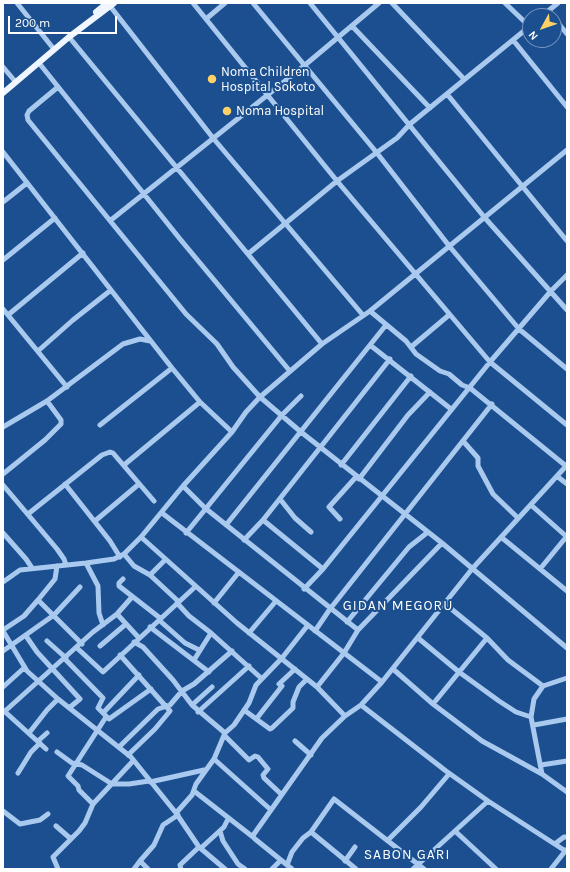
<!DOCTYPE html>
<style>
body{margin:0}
#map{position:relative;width:570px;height:872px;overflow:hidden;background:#1b4f8f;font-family:Karla,sans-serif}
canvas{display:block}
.frame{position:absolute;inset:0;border:4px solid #fff;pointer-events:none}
.north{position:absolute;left:522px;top:8px;width:40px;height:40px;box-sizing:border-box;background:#1b4f8f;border:1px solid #7695bc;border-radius:50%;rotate:230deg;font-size:11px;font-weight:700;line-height:16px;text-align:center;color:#fff}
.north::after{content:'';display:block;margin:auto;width:14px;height:18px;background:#ffd166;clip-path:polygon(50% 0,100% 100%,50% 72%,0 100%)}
.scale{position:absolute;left:8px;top:16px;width:109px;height:18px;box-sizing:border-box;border:2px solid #fff;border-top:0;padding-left:5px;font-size:12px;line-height:14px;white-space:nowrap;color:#fff;-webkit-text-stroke:3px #1b4f8f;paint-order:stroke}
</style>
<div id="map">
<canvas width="570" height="872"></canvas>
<div class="frame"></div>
<div class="north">N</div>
<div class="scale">200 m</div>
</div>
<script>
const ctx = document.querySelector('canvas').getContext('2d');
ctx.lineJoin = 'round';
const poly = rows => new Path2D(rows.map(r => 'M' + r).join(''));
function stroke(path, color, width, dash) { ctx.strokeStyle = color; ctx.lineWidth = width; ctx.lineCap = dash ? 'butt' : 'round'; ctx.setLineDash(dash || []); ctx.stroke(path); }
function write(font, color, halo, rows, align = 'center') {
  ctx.font = font + ' Karla,sans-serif'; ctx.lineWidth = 4; ctx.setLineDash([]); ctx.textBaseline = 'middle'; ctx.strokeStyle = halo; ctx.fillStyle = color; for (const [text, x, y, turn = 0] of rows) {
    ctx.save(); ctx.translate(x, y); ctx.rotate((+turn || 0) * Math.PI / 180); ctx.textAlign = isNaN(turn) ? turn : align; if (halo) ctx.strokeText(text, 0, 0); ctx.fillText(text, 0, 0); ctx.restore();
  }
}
stroke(poly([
 [17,3,53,48],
 [193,3,337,181,490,362,567,425],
 [253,3,377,153,450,247,519,329,567,369],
 [310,3,485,218,567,310],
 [392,3,464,79],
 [505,3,529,26],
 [110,6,213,138,362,314],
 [542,16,558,3],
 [554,18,567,34],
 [206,19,225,3],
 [352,26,430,108],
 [69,37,322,344],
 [513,40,567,107],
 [39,63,180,239,289,370],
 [3,67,14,80],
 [58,87,29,111,27,115,28,120,186,314,217,344,233,367,260,397,301,432,442,543,567,648],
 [447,94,567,241],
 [3,152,172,368,200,402,232,432],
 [3,202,27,183],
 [111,220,305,65,379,3],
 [248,254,337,181,397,138,410,124,530,26],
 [3,260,55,218],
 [3,309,67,387],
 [370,311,406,341,416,354,440,371,449,374,462,385,470,388,566,466],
 [8,315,83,253],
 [370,345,451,409],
 [411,347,449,315],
 [38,351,73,320,111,290],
 [100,425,172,368],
 [3,427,47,401,123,344,140,339,150,341],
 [463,441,478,458,478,466,493,494,518,518],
 [124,465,200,402],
 [341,465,411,376],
 [3,474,45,440,61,424,61,420,47,401],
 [558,477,567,484],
 [359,479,408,415,430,392],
 [65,484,110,541,120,557],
 [3,485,57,549,64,559,66,565],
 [183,486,205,508,358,630,442,543],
 [280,499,295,518,311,532],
 [531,505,567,537],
 [162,513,382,682],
 [28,514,102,455,110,452,113,453,154,501],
 [340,519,329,507,356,477],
 [263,520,323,569],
 [95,521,139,484],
 [226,525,386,325],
 [3,533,26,559,32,568],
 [186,533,282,415,301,396],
 [141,537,237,623,317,687,345,716],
 [501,537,567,591],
 [244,540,263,520,390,359],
 [124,554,134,566,150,575,179,602],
 [86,563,98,586,99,613,103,625],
 [540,569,567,536],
 [150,575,165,560],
 [123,579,119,583,119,586,160,618],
 [3,582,20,570,86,563,114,559,124,554,141,537,183,486,232,432,246,412,260,397,322,344,370,311,567,150],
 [304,589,323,569,490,362,551,291,567,275],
 [38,600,82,644],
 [177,603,189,616,211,633,261,678],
 [214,603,239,572],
 [444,603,487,638,508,660,543,686],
 [117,614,139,638],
 [159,620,185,643,199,650],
 [347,622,409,547,428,532],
 [150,627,209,672],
 [3,630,24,616,38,600,55,579,57,566],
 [3,631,27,671,58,699,131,757,176,813,199,847,225,869],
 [315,631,330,609,492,404],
 [249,633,276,601],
 [26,636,37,652,80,699,69,708],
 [418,638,459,672,499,701,516,712,531,717],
 [47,641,66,658],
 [134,642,143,647,173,680,192,705,225,733],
 [100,646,126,624],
 [77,648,103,672,195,587],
 [3,651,54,615,80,587],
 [120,655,170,711,155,729,128,755],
 [65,659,103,698,98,708,109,719,151,689],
 [194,660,211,633],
 [393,669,433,704,482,741,542,774],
 [567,678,543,686,534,699,531,717,542,774,567,792],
 [3,687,24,668],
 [317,687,344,653,358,630],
 [433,704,487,638],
 [192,705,212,687],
 [361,705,446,771,488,801],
 [3,710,46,749],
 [244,710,270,729,272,728,293,708,293,702,299,687,307,679],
 [4,712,93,632,117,614,132,597],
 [198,712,249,666],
 [103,713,139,675],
 [257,718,282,686,279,684,295,669],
 [534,725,567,719],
 [29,733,47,710,58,699],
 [225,736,249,760,255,756,258,757,268,769,263,775,264,778,281,794],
 [38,741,47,733],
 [295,741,311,755],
 [119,747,158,709,170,705,182,691,194,684,232,651],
 [57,752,72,763,82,765,112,784,129,784,149,781],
 [214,759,271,810],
 [541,765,567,761],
 [18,773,31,752,40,743],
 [150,782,204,770],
 [194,791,253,837],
 [93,804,79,790,78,786,68,776,106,717],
 [3,811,20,824,40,820,48,814],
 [176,813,192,795,196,784,214,759,225,733,234,725,249,703,256,685,282,658,308,625],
 [56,826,71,839],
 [220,831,223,841,238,864,245,869],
 [455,831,496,869],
 [311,832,356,869],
 [388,840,421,807,449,774],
 [556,843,564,837,567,837],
 [201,848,224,827,228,819],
 [140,861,154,845,163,825,178,815],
 [345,861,355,847],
 [287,865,292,852,303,838,311,832,334,799,424,869],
 [58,869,53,857,79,831,85,823,93,804,133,761],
 [134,869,140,861,148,869],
 [181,869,180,865,199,847],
 [272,869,280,861],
 [292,869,255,839,253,837,254,834,322,738,345,716,361,705,382,682,472,569,567,465],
 [413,869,488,801,567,852],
 [551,869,566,850]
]), '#a9c9ee', 5);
stroke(poly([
 [96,12,107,3],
 [3,93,69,37,114,3]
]), '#f0f6ff', 6);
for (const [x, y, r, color] of [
 [212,79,5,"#ffd166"],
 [227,111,5,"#ffd166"]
]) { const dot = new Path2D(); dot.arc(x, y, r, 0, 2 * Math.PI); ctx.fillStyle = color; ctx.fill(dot); stroke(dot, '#1b4f8f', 1.5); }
write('13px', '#fff', '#1b4f8f', [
 ["Noma Children",221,72],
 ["Hospital Sokoto",221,87],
 ["Noma Hospital",236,111]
], 'left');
ctx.letterSpacing = '1px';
write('14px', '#fff', '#1b4f8f', [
 ["GIDAN MEGORU",398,606],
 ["SABON GARI",407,855]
]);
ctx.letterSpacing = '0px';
</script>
